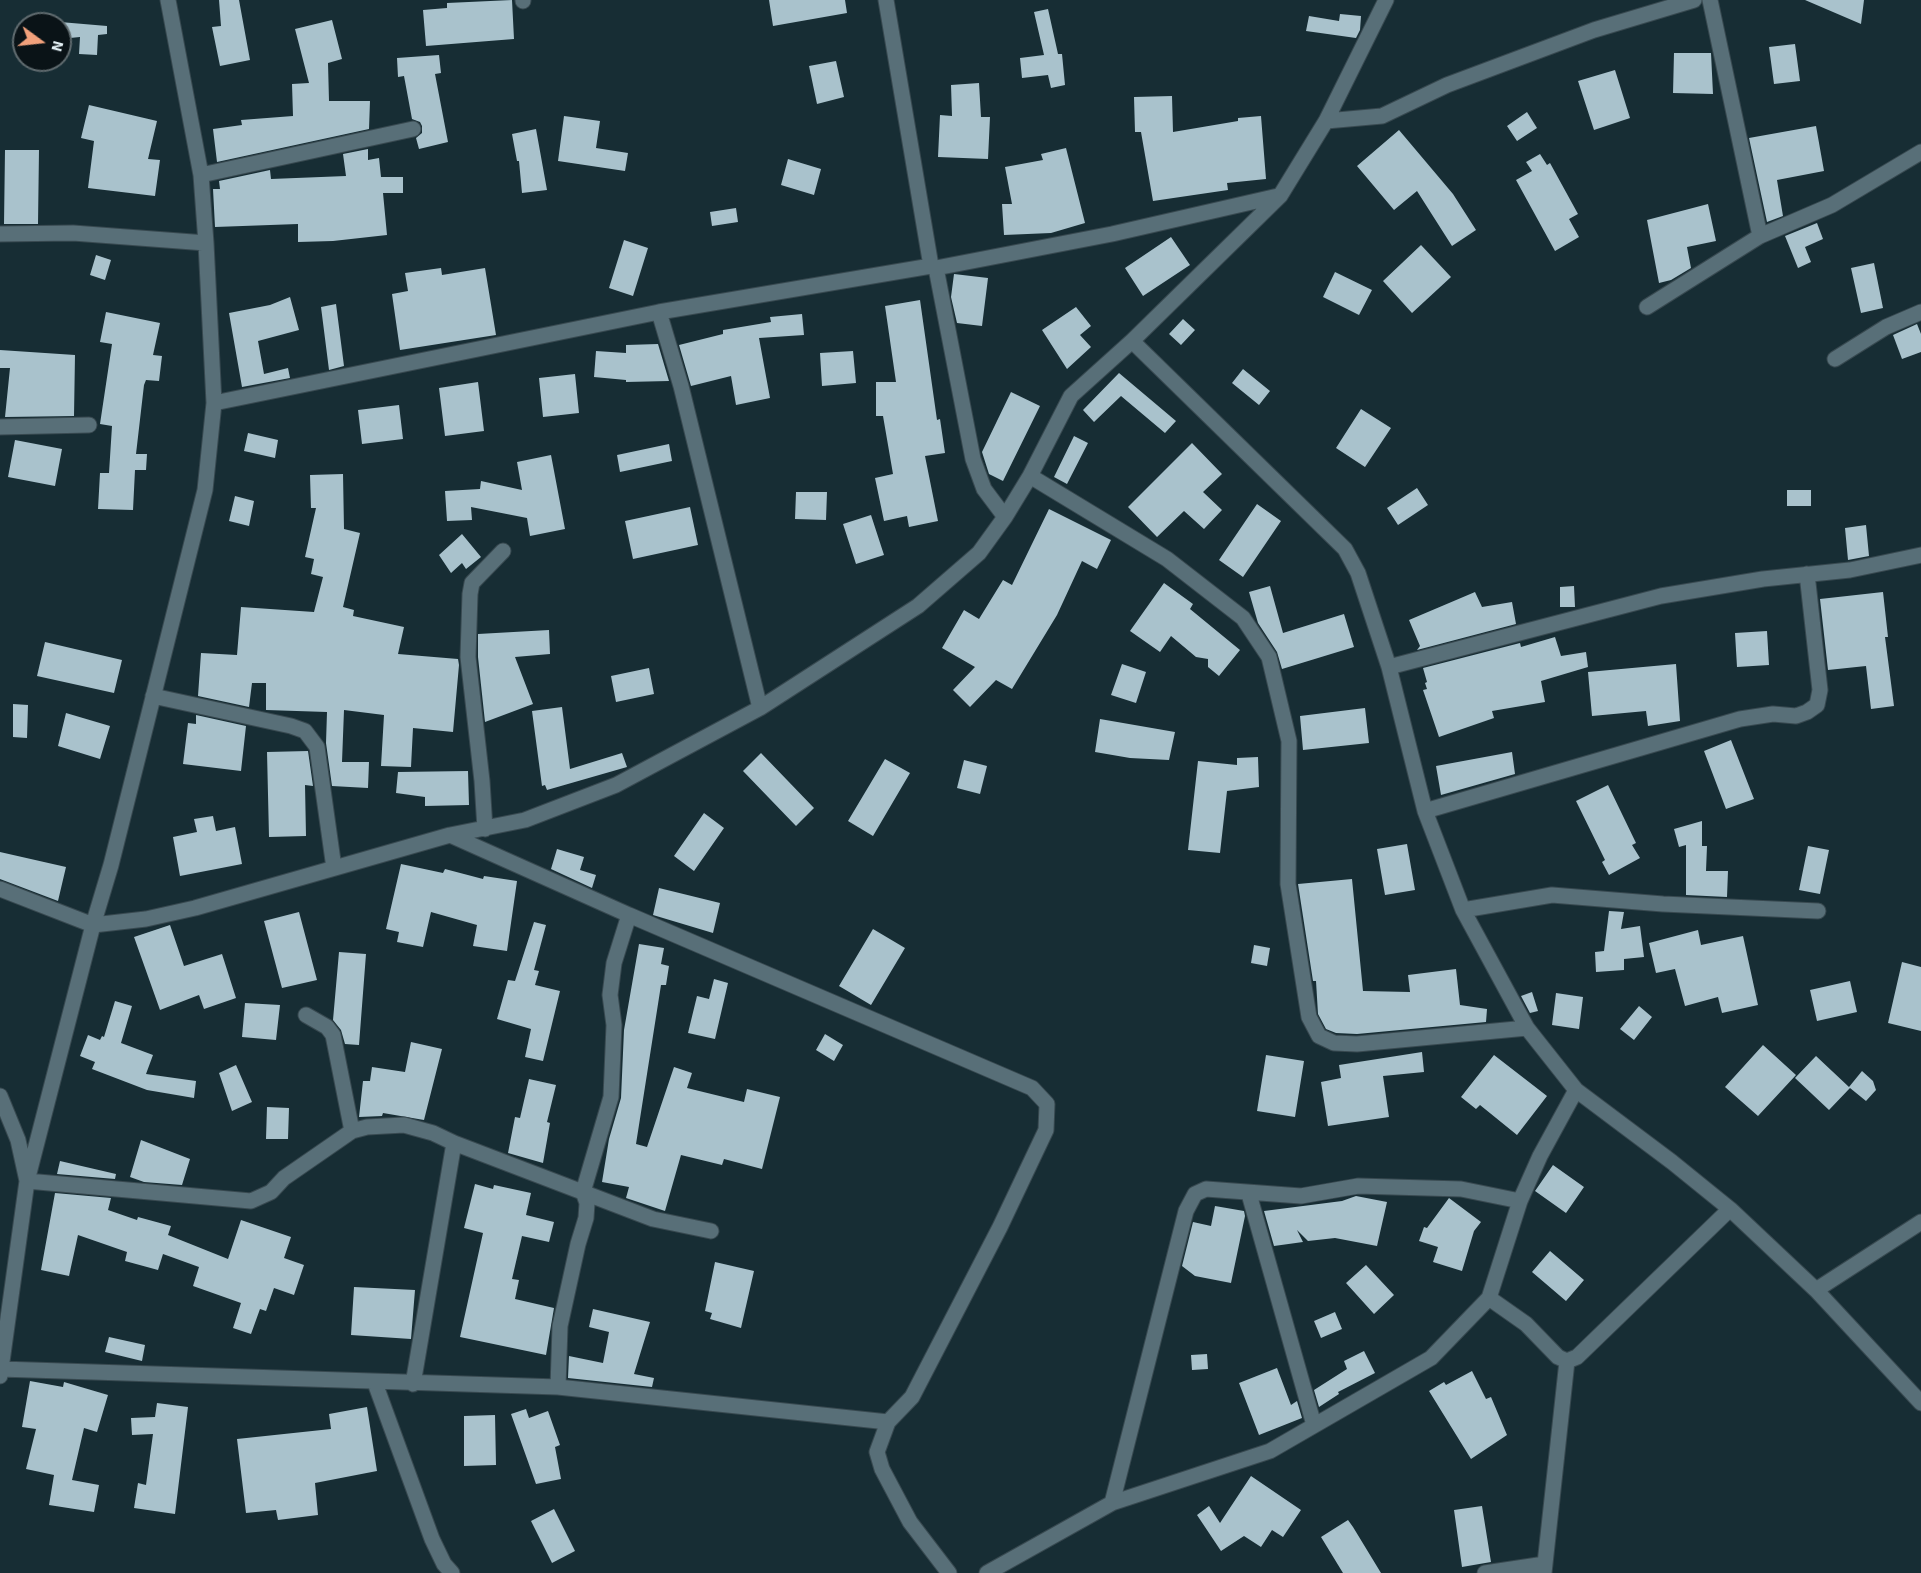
<!DOCTYPE html>
<style>
body{margin:0}
#map{position:relative;width:1921px;height:1573px;overflow:hidden;background:#172d34;font-family:"Source Sans 3",sans-serif}
canvas{display:block}
.north{position:absolute;left:12px;top:12px;width:60px;height:60px;box-sizing:border-box;background:#0a1317;border:2px solid #606b6f;border-radius:50%;rotate:105deg;font-size:16px;font-weight:700;line-height:24px;text-align:center;color:#e2eff4}
.north::after{content:'';display:block;margin:auto;width:21px;height:27px;background:#f1a17c;clip-path:polygon(50% 0,100% 100%,50% 72%,0 100%)}
</style>
<div id="map">
<canvas width="1921" height="1573"></canvas>
<div class="north">N</div>
</div>
<script>
const ctx = document.querySelector('canvas').getContext('2d');
ctx.lineJoin = 'round';
function fill(path, color) { ctx.fillStyle = color; ctx.fill(path, 'evenodd'); }
const poly = rows => new Path2D(rows.map(r => 'M' + r).join(''));
function stroke(path, color, width, dash) { ctx.strokeStyle = color; ctx.lineWidth = width; ctx.lineCap = dash ? 'butt' : 'round'; ctx.setLineDash(dash || []); ctx.stroke(path); }
fill(poly([
 [219,0,239,0,250,60,220,66,212,27,221,26],
 [512,0,514,39,426,46,423,10,447,8,447,3],
 [769,0,845,0,847,13,773,26],
 [1805,0,1864,0,1861,24],
 [1048,9,1058,54,1062,54,1065,85,1051,88,1048,75,1022,78,1020,58,1044,55,1034,12],
 [1340,14,1361,16,1360,30,1356,38,1306,31,1309,16,1339,21],
 [332,20,342,59,328,63,329,101,370,101,369,129,217,162,213,129,242,125,241,120,293,116,292,84,309,83,295,29],
 [60,22,107,26,107,34,98,35,97,55,79,54,80,37,60,39],
 [1795,44,1800,81,1774,84,1769,47],
 [1674,53,1711,53,1713,94,1673,93],
 [439,55,441,73,435,74,448,142,419,149,416,138,422,133,422,126,420,122,412,119,404,76,398,77,397,58],
 [836,61,844,97,817,104,809,66],
 [1615,70,1630,118,1594,130,1578,81],
 [979,83,981,117,990,117,988,159,938,157,940,115,952,116,951,85],
 [1172,96,1173,132,1238,121,1238,118,1261,116,1266,179,1227,183,1228,190,1153,201,1141,132,1135,132,1134,97],
 [89,105,157,121,148,159,160,160,155,196,88,188,94,141,81,138],
 [1527,112,1537,128,1517,141,1507,126],
 [564,116,600,121,596,148,628,153,625,171,558,161],
 [1816,126,1824,171,1777,180,1783,216,1767,222,1749,138],
 [536,129,547,190,522,193,519,161,517,161,512,134],
 [1399,130,1453,194,1476,230,1452,246,1417,191,1394,210,1357,166],
 [1066,148,1085,223,1051,233,1004,235,1002,204,1012,204,1005,167,1043,160,1041,154],
 [368,149,368,160,379,158,381,177,403,177,403,193,383,193,387,235,333,241,298,242,298,224,215,227,213,189,220,189,219,181,270,170,271,179,346,176,343,154],
 [5,150,39,150,38,224,4,224],
 [1540,154,1547,165,1550,163,1578,214,1569,219,1579,237,1555,251,1516,180,1532,171,1526,162],
 [788,159,821,169,814,195,781,185],
 [1708,204,1716,241,1687,247,1691,268,1671,280,1659,283,1647,220],
 [736,208,738,222,712,226,710,212],
 [1817,223,1823,239,1805,247,1811,262,1798,268,1785,236],
 [1171,237,1190,265,1143,296,1125,268],
 [624,240,648,248,633,296,609,288],
 [1421,245,1451,277,1412,313,1383,281],
 [96,255,111,260,105,280,90,275],
 [1874,263,1883,308,1861,313,1851,268],
 [441,268,442,275,485,268,496,335,400,350,392,294,408,291,405,273],
 [1335,272,1372,290,1359,315,1323,297],
 [954,274,988,278,982,326,957,323,951,297],
 [290,297,299,330,258,341,264,374,288,368,290,378,242,387,229,313,270,305],
 [920,300,937,420,940,419,945,453,925,456,938,521,909,527,907,516,884,521,875,478,893,474,883,416,876,416,876,382,896,382,885,306],
 [336,304,344,366,329,370,321,307],
 [1076,307,1091,326,1080,335,1091,347,1067,369,1042,330],
 [106,312,160,323,153,355,162,356,159,381,146,380,144,385,136,454,147,454,146,470,135,470,133,510,98,509,100,473,109,473,112,426,100,424,112,344,100,342],
 [802,314,804,335,759,338,770,398,736,405,731,376,691,386,679,345,723,334,723,330,771,322,770,317],
 [1183,319,1195,330,1181,345,1169,334],
 [1917,324,1921,334,1921,352,1902,359,1893,335],
 [658,344,669,381,626,382,626,380,594,377,596,351,626,353,626,345],
 [0,350,75,355,74,416,5,417,10,368,0,368],
 [853,351,856,383,822,386,820,353],
 [1243,369,1270,391,1259,405,1232,383],
 [1119,373,1176,421,1165,433,1121,396,1094,422,1083,410],
 [575,374,579,413,543,417,539,378],
 [478,382,484,431,445,436,439,388],
 [1011,392,1040,406,1003,481,989,474,982,452],
 [399,405,403,439,362,444,358,410],
 [1361,409,1391,428,1365,467,1336,448],
 [248,433,278,440,275,458,244,451],
 [1074,436,1088,443,1067,484,1054,477],
 [15,440,62,449,55,486,8,477],
 [1192,443,1222,474,1203,492,1222,510,1204,529,1184,511,1157,537,1128,507],
 [669,444,672,461,620,472,617,455],
 [551,455,565,529,530,536,527,518,471,507,472,520,447,521,445,491,480,489,481,481,522,490,517,462],
 [343,474,344,529,360,533,343,607,354,610,353,616,404,627,398,654,458,659,459,665,453,732,413,728,411,767,381,766,384,715,344,710,342,762,369,762,368,788,332,786,326,743,327,712,266,710,266,683,252,683,249,707,198,696,201,653,237,655,241,607,314,612,323,577,311,574,314,559,305,557,316,508,311,508,310,475],
 [1417,488,1428,505,1398,525,1387,508],
 [1787,490,1811,490,1811,506,1787,506],
 [796,492,827,492,826,520,795,519],
 [235,496,254,501,249,526,229,521],
 [1257,504,1281,521,1243,577,1219,560],
 [690,507,698,545,633,559,625,521],
 [1049,509,1111,540,1097,569,1082,561,1057,615,1012,689,996,680,970,707,953,690,975,667,942,648,964,610,979,619,1003,580,1012,585],
 [871,515,884,555,856,564,843,524],
 [1866,525,1869,556,1848,560,1845,528],
 [462,534,481,557,466,569,462,563,451,573,439,555],
 [1164,583,1193,604,1190,609,1240,650,1219,676,1208,667,1208,659,1196,657,1171,636,1160,652,1130,631],
 [1270,586,1283,633,1344,614,1354,647,1282,669,1277,652,1258,623,1249,592],
 [1574,586,1575,607,1560,607,1560,587],
 [1475,592,1482,607,1512,602,1516,624,1417,650,1420,646,1409,620],
 [1883,592,1888,637,1885,637,1894,706,1871,709,1866,666,1828,670,1820,599],
 [549,630,550,654,515,657,533,704,485,722,478,657,478,634],
 [1767,631,1769,665,1737,667,1735,633],
 [1555,637,1561,656,1586,652,1588,667,1541,681,1545,702,1492,711,1494,718,1439,737,1423,690,1427,689,1425,683,1427,682,1423,668,1520,643,1521,647],
 [45,642,122,660,114,693,37,676],
 [1122,664,1146,672,1136,703,1111,695],
 [1676,664,1680,721,1648,726,1646,711,1592,716,1588,672],
 [649,668,654,694,616,702,611,676],
 [13,704,28,705,27,738,13,737],
 [562,707,570,769,622,753,627,767,547,790,545,785,542,786,532,711],
 [1365,708,1369,743,1303,750,1300,716],
 [66,713,110,726,100,759,58,746],
 [196,715,246,726,241,771,183,764,188,723,196,724],
 [1100,719,1175,732,1169,760,1130,758,1095,752],
 [1731,740,1754,799,1726,809,1704,751],
 [308,751,313,786,305,785,306,836,269,837,267,752],
 [1512,752,1515,774,1441,795,1436,766],
 [761,753,814,808,796,826,743,771],
 [1258,757,1259,787,1227,791,1220,853,1188,850,1198,761,1237,765,1237,758],
 [885,759,910,773,873,836,848,821],
 [964,760,987,766,980,794,957,788],
 [468,771,469,805,425,806,425,797,396,793,398,772],
 [1608,785,1636,843,1632,845,1640,858,1609,875,1602,862,1605,860,1576,801],
 [704,813,724,828,694,871,674,856],
 [213,816,216,831,235,827,242,864,180,876,173,837,197,832,194,819],
 [1702,821,1702,846,1707,846,1706,871,1728,871,1727,897,1686,895,1686,845,1679,847,1674,829],
 [1407,844,1415,890,1385,895,1377,849],
 [1808,846,1829,850,1820,894,1799,890],
 [557,849,584,857,580,870,596,875,592,888,551,869],
 [0,852,66,867,58,901,0,879],
 [401,864,443,873,445,869,483,879,484,876,517,881,507,951,473,946,477,925,431,912,423,947,397,942,399,932,386,929],
 [1352,879,1363,991,1410,992,1408,975,1456,969,1460,1005,1487,1009,1486,1022,1357,1034,1336,1033,1326,1029,1318,1014,1316,981,1313,981,1298,884],
 [659,888,720,903,713,933,653,915],
 [1609,911,1624,912,1621,929,1640,926,1644,957,1624,959,1624,970,1596,972,1595,952,1604,951],
 [299,912,317,980,282,988,264,921],
 [534,922,546,925,534,970,539,971,535,985,560,991,543,1061,525,1057,531,1029,497,1019,508,980,515,981],
 [170,925,184,966,222,954,236,998,204,1009,199,995,160,1010,134,937],
 [873,929,905,948,871,1005,839,986],
 [1698,930,1701,945,1743,936,1758,1005,1722,1013,1718,997,1685,1006,1675,969,1656,973,1649,943],
 [639,944,664,948,661,964,669,966,666,985,661,985,636,1144,647,1147,674,1067,692,1073,687,1088,744,1102,747,1089,780,1097,762,1169,724,1159,722,1165,681,1155,665,1211,626,1198,629,1187,602,1182,609,1139,621,1098,624,1030],
 [1254,945,1270,948,1267,966,1251,963],
 [339,952,366,954,359,1045,345,1044,341,1030,333,1020],
 [1902,962,1921,967,1921,1031,1888,1023],
 [714,979,728,983,715,1039,688,1033,697,996,709,999],
 [1850,981,1857,1012,1817,1021,1810,990],
 [1532,992,1538,1011,1530,1013,1521,996],
 [1556,993,1583,997,1579,1029,1552,1025],
 [115,1001,132,1006,121,1043,153,1055,146,1074,196,1081,194,1098,147,1090,92,1069,95,1062,80,1056,88,1035,100,1040,102,1036,104,1037],
 [245,1003,280,1005,276,1040,242,1037],
 [1639,1006,1652,1017,1634,1040,1620,1029],
 [825,1034,843,1045,834,1061,816,1050],
 [411,1042,442,1049,424,1120,383,1113,382,1116,359,1117,363,1081,370,1081,372,1067,405,1072],
 [1763,1045,1796,1075,1758,1116,1725,1087],
 [1422,1052,1424,1072,1383,1076,1389,1117,1328,1126,1321,1082,1341,1078,1339,1065],
 [1266,1055,1304,1061,1295,1117,1257,1111],
 [1494,1055,1547,1096,1517,1135,1480,1105,1476,1109,1461,1097],
 [1816,1056,1849,1087,1862,1071,1873,1081,1876,1090,1866,1101,1850,1088,1829,1110,1795,1078],
 [236,1065,252,1102,232,1111,219,1073],
 [529,1079,556,1085,547,1122,550,1123,543,1163,508,1153,515,1117,520,1118],
 [267,1107,289,1108,288,1139,266,1139],
 [141,1140,190,1159,182,1185,144,1182,130,1177],
 [60,1161,116,1174,115,1179,57,1174],
 [1553,1165,1584,1187,1566,1213,1535,1191],
 [475,1184,493,1189,494,1185,531,1193,526,1215,554,1222,549,1242,522,1236,512,1279,519,1280,515,1299,554,1308,546,1355,460,1337,483,1233,464,1228],
 [55,1193,111,1198,108,1210,137,1220,138,1217,171,1226,168,1235,228,1259,241,1220,291,1237,284,1258,304,1265,294,1295,274,1288,266,1311,260,1309,251,1334,233,1328,241,1303,193,1286,199,1267,163,1254,158,1270,125,1261,127,1252,78,1235,69,1276,41,1270],
 [1356,1196,1387,1202,1377,1246,1335,1238,1308,1241,1297,1230,1303,1242,1274,1246,1264,1211,1342,1201],
 [1449,1198,1481,1222,1474,1231,1462,1271,1433,1262,1438,1247,1419,1241,1424,1227,1427,1228],
 [1215,1206,1244,1211,1245,1216,1231,1283,1195,1276,1182,1266,1193,1222,1211,1226],
 [1550,1251,1584,1280,1566,1301,1532,1272],
 [715,1262,754,1271,741,1328,710,1319,712,1313,705,1311],
 [1366,1265,1394,1295,1374,1314,1346,1283],
 [354,1287,415,1290,411,1339,351,1335],
 [593,1309,650,1322,634,1374,654,1378,652,1387,568,1378,569,1356,603,1363,609,1332,589,1327],
 [1335,1312,1342,1329,1321,1338,1314,1321],
 [109,1337,145,1345,142,1361,105,1352],
 [1364,1351,1375,1373,1338,1392,1339,1394,1319,1407,1314,1390,1347,1369,1344,1361],
 [1207,1354,1208,1369,1192,1370,1191,1355],
 [1277,1368,1291,1405,1297,1401,1302,1418,1259,1435,1239,1383],
 [1472,1371,1486,1399,1491,1397,1507,1435,1471,1459,1429,1391,1444,1382,1446,1385],
 [30,1381,63,1387,64,1382,108,1395,97,1432,84,1428,72,1480,99,1485,94,1512,49,1505,54,1475,26,1469,36,1429,22,1427],
 [157,1403,188,1407,175,1514,134,1508,138,1483,146,1485,153,1434,132,1435,131,1418,155,1417],
 [367,1407,377,1471,315,1483,318,1515,278,1520,276,1510,246,1513,237,1439,331,1429,329,1414],
 [526,1409,529,1418,548,1411,560,1445,555,1447,561,1479,536,1484,511,1414],
 [495,1415,496,1465,464,1466,464,1416],
 [1251,1476,1301,1510,1283,1537,1272,1530,1261,1547,1244,1536,1221,1551,1197,1515,1209,1506,1220,1523],
 [1482,1506,1491,1562,1462,1567,1454,1510],
 [554,1509,575,1551,552,1563,531,1521],
 [1348,1520,1353,1527,1381,1573,1343,1573,1321,1537]
]), '#a9c2cc');
const minor = poly([
 [523,0,523,1],
 [886,0,931,266],
 [1710,0,1760,236],
 [1326,121,1382,116,1447,85,1594,30,1694,0],
 [201,175,413,129],
 [0,234,73,233,206,243],
 [936,268,973,459,984,489,1005,517],
 [1647,307,1760,236,1832,205,1921,152],
 [659,312,681,386,760,708],
 [1835,359,1886,327,1921,312],
 [214,403,659,312,931,266,936,268,1112,234,1278,196],
 [0,427,89,425],
 [1030,476,1167,559,1243,618,1269,657,1289,741,1288,884,1309,1017,1319,1036,1334,1043,1357,1044,1527,1028],
 [1389,667,1661,596,1763,579,1850,570,1921,555],
 [153,696,291,726,305,731,317,747,334,868],
 [1425,811,1740,719,1773,714,1796,716,1807,712,1817,705,1820,690,1807,574],
 [485,829,482,781,468,657,470,594,472,583,503,551],
 [0,889,93,925,146,919,195,908,450,835,525,820,616,785,760,708,918,606,979,553,1005,517,1030,476,1071,396,1132,341,1280,196,1326,121,1386,0],
 [1463,910,1552,895,1663,904,1818,911],
 [306,1015,327,1027,333,1035,352,1131],
 [1576,1090,1672,1162,1730,1209,1816,1290,1921,1403],
 [0,1096,18,1140,27,1181,251,1201,271,1192,284,1178,352,1131,367,1127,404,1125,433,1133,454,1143,653,1219,711,1231],
 [1249,1194,1314,1425],
 [1816,1290,1921,1222],
 [1489,1298,1526,1324,1558,1357,1567,1361,1577,1357,1730,1209],
 [0,1369,558,1387,560,1326,578,1244,586,1218,587,1203,583,1192,611,1097,614,1025,610,995,614,963,629,915,450,835],
 [0,1376,27,1181,93,925,111,865,205,490,214,403,206,243,201,175,168,0],
 [375,1383,432,1539,444,1564,452,1573],
 [413,1384,454,1143],
 [558,1387,888,1422,912,1397,1000,1227,1046,1130,1047,1104,1032,1088,629,915],
 [888,1422,877,1452,882,1469,910,1522,949,1573],
 [1112,1503,1186,1211,1195,1194,1206,1189,1301,1196,1358,1186,1461,1189,1520,1201],
 [987,1573,1112,1503,1270,1451,1431,1358,1489,1298,1520,1201,1540,1156,1576,1090,1527,1028,1463,910,1425,811,1389,667,1358,573,1345,549,1132,341],
 [1485,1573,1545,1564],
 [1544,1573,1567,1361]
]);
stroke(minor, '#384950', 17);
stroke(minor, '#586f78', 15);
</script>
